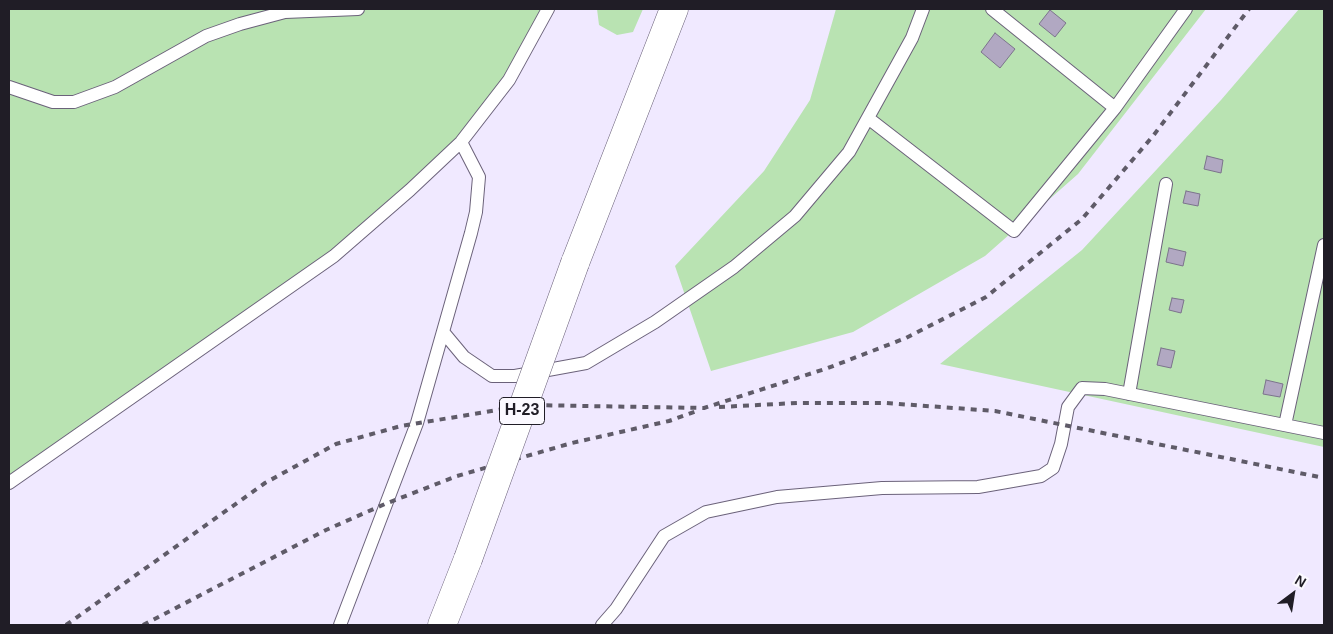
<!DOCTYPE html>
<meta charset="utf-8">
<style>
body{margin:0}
#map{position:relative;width:1333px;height:634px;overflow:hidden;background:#f0e9ff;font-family:Arial,sans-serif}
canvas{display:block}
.frame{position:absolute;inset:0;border:10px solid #201d26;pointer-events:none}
.north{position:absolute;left:1268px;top:569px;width:50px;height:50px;-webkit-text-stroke:4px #fbf9ff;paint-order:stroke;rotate:31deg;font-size:14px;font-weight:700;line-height:20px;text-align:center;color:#201d26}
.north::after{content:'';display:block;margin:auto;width:18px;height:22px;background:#201d26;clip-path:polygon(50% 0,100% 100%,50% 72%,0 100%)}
</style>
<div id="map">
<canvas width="1333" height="634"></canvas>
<div class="frame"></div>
<div class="north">N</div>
</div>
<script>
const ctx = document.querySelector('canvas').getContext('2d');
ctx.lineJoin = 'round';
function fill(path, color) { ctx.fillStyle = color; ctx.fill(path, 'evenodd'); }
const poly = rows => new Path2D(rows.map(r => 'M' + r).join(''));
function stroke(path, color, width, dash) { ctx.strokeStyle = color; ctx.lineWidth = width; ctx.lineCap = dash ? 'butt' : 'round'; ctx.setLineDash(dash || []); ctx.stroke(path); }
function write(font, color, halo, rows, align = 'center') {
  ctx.font = font + ' Arial,sans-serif'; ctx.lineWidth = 4; ctx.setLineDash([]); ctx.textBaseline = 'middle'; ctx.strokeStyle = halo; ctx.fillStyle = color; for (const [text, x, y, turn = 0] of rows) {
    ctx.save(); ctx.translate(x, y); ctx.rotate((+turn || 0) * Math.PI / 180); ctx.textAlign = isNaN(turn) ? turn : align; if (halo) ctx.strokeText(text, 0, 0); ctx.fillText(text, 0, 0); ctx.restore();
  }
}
fill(poly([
 [9,9,548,9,461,142,334,256,9,483],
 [597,9,643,9,633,32,617,35,599,25],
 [836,9,1206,9,1078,174,985,256,853,332,711,371,675,266,764,171,810,100],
 [1299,9,1324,9,1324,447,940,364,1082,250,1221,100]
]), '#b9e3b2');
const building = poly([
 [1050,10,1066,23,1055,37,1039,24,1050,10],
 [995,33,1015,49,1000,68,981,52,995,33],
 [1207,156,1223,160,1221,173,1204,169,1207,156],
 [1186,191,1200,194,1198,206,1183,203,1186,191],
 [1169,248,1186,252,1183,266,1166,262,1169,248],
 [1172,298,1184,300,1181,313,1169,310,1172,298],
 [1161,348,1175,351,1171,368,1157,365,1161,348],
 [1266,380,1283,384,1280,397,1263,394,1266,380]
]);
fill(building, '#b1a8c2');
stroke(building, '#7c748c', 1);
const lane = poly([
 [992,9,1115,108],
 [9,87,53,102,74,102,115,87,206,36,240,24,285,12,358,9],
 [868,118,1014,231,1115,108,1186,9],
 [444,333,464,357,492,376,515,376,586,363,655,322,734,267,795,216,849,152,912,38,923,9],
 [1129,394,1166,184],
 [1285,425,1324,245],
 [9,483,334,256,410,190,461,142,509,80,548,9],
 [340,625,417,423,471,233,476,212,479,177,461,142],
 [602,625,616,609,664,536,706,512,777,497,882,488,978,487,1041,476,1053,468,1061,444,1068,407,1082,388,1105,389,1324,433]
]);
const primary = poly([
 [575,263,674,9],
 [442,625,468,559]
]);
stroke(lane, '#6b627a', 14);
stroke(primary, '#6b627a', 29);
stroke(lane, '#fff', 12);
stroke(primary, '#fff', 28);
stroke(poly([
 [719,407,797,403,886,403,995,411,1324,478],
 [66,625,265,483,336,444,401,426,528,405,704,408,828,368,906,338,986,297,1082,219,1153,136,1249,9],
 [143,625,326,530,385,504,457,476,572,443,669,421,697,411]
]), '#5f5b68', 4, [6, 6]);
const primaryBridge = poly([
 [468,559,575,263]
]);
stroke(primaryBridge, '#6b627a', 29, []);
stroke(primaryBridge, '#fff', 28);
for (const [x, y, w] of [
 [522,411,45]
]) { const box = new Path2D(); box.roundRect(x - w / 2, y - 13.5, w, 27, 4); ctx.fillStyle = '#fbf9ff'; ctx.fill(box); stroke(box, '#201d26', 1); }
write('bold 16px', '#201d26', null, [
 ["Н-23",522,411]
]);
</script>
